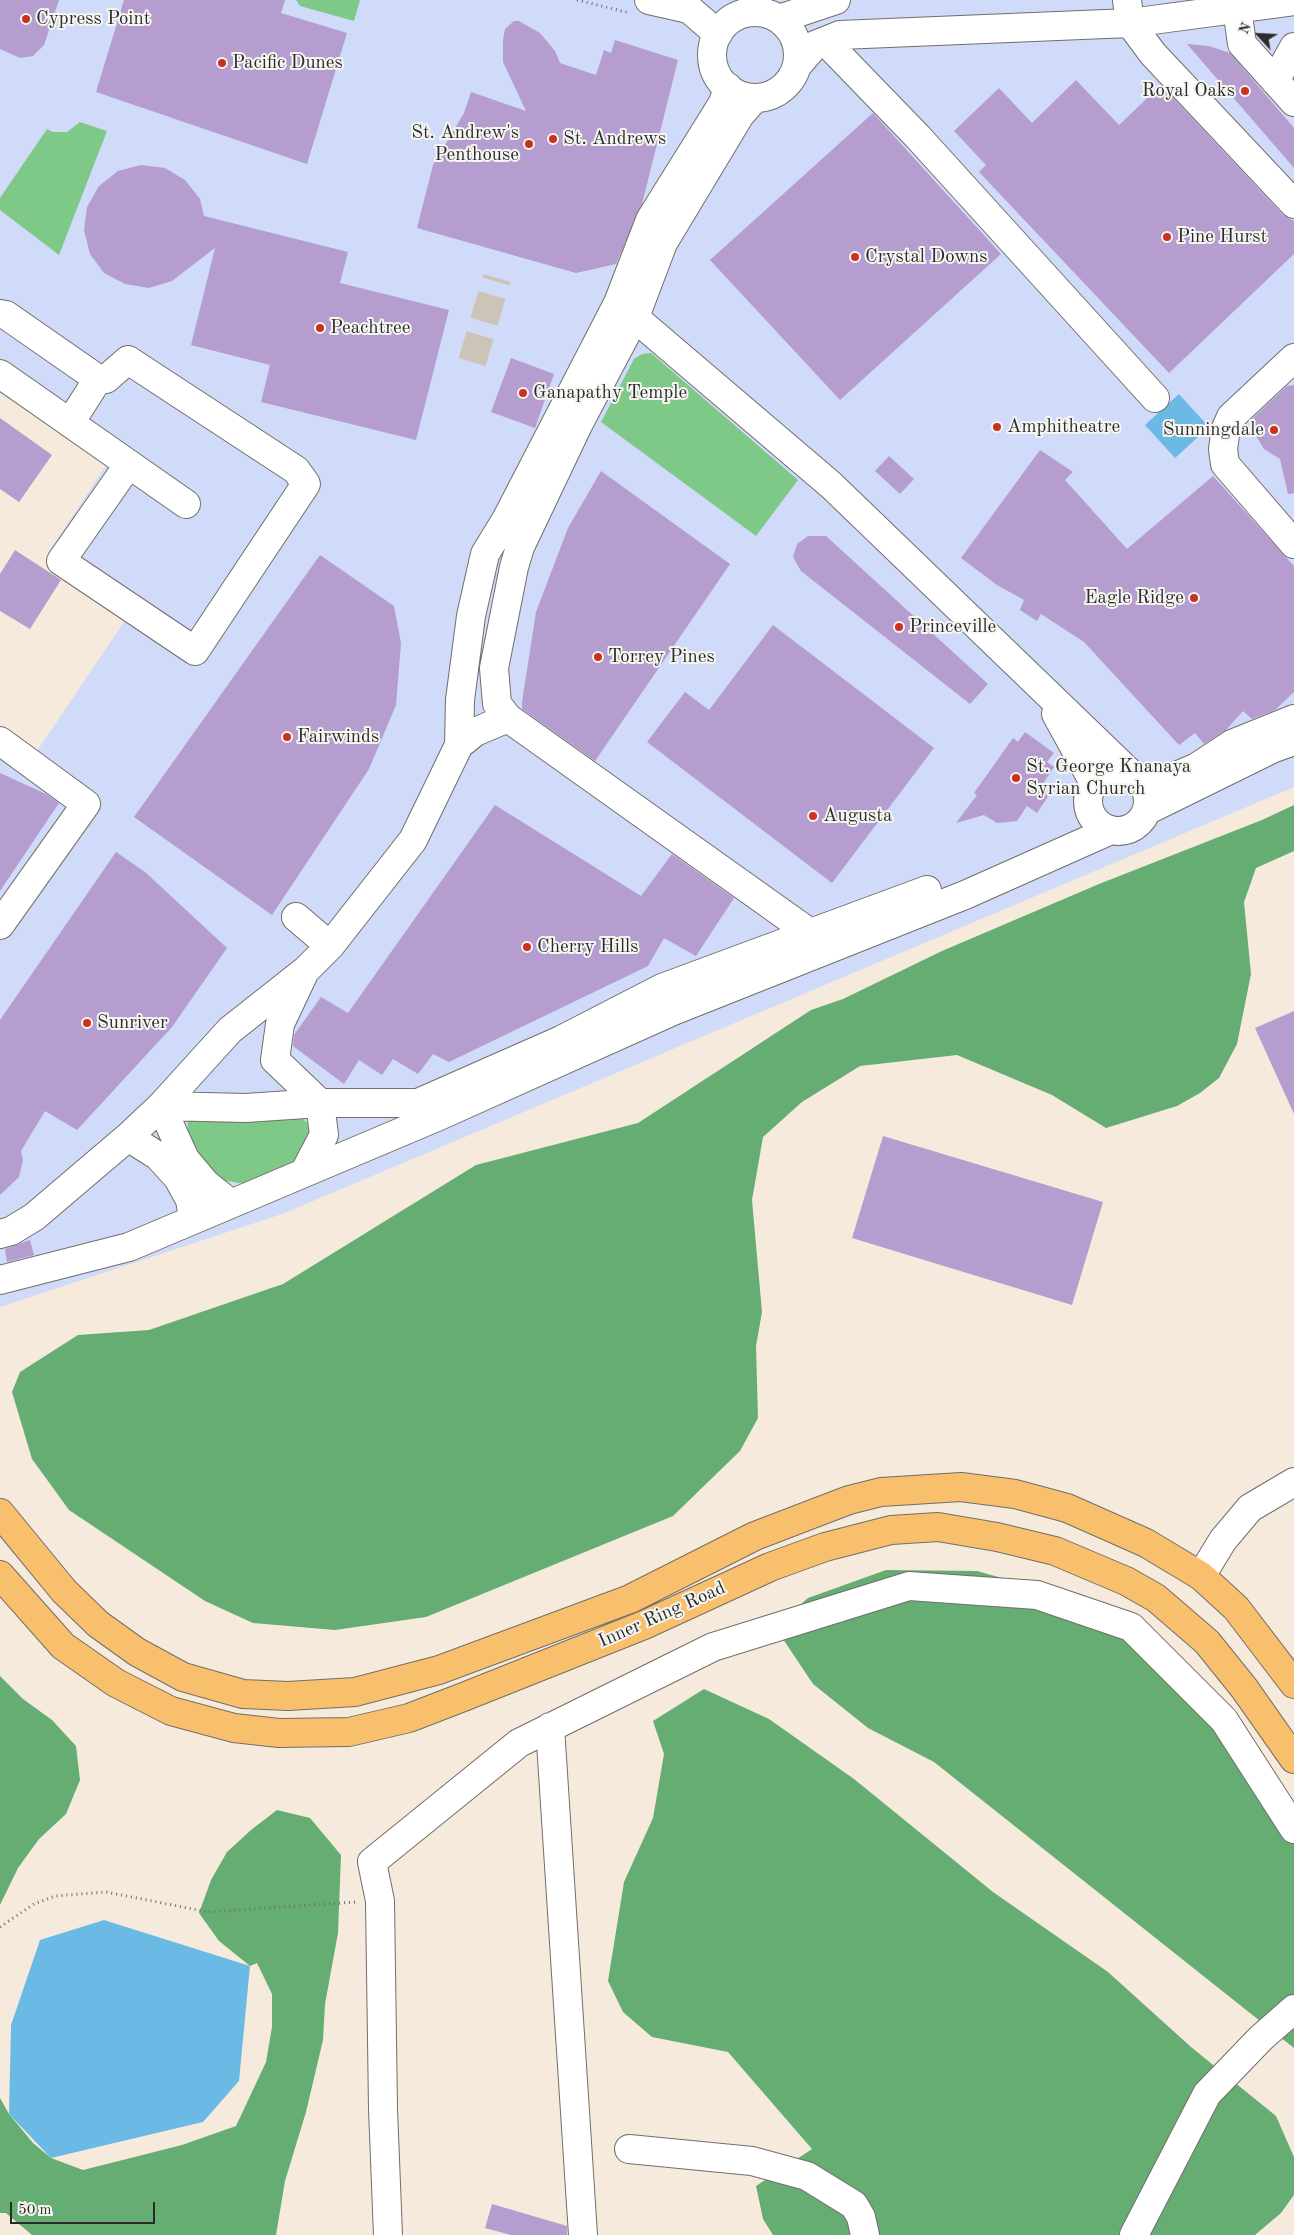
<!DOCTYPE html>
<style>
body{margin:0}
#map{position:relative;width:1294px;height:2235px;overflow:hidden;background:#f5eadb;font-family:"Old Standard TT",serif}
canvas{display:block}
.north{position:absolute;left:1234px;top:10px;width:50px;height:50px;-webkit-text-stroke:4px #f6f6f2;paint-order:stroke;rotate:295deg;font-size:14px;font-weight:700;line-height:20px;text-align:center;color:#2b2b2b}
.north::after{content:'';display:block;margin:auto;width:18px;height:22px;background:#2b2b2b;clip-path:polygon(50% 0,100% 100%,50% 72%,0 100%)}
.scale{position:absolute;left:10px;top:2202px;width:145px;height:22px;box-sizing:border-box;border:2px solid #2b2b2b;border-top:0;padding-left:6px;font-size:15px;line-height:18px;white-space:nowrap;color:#2b2b2b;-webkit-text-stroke:4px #f6f6f2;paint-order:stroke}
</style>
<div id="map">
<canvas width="1294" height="2235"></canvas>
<div class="north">N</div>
<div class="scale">50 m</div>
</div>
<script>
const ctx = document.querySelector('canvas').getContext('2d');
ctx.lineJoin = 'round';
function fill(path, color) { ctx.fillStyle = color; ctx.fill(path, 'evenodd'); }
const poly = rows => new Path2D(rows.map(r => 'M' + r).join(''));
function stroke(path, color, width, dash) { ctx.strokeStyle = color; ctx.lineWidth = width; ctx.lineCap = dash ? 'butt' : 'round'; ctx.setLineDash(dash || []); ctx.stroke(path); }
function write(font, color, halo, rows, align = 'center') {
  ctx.font = font + ' "Old Standard TT",serif'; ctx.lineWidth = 4; ctx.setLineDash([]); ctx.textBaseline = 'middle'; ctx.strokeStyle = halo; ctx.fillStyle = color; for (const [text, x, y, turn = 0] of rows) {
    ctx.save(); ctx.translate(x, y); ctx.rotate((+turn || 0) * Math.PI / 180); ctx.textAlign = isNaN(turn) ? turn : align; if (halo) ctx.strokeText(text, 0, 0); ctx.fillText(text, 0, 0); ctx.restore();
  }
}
fill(poly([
 [0,0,1294,0,1294,787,282,1214,0,1307,0,732,33,757,130,613,48,553,107,464,0,393]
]), '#d0daf9');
fill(poly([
 [296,0,360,0,354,21,300,6],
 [80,122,107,131,59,255,0,210,0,198,47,129,53,132,67,132],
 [651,353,798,480,756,536,601,422,634,359,642,354],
 [299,1116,310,1125,313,1131,295,1166,245,1184,222,1180,204,1168,187,1137,188,1120]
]), '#7ec987');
fill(poly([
 [1294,805,1294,851,1256,868,1244,902,1251,974,1237,1044,1219,1078,1200,1093,1177,1106,1106,1128,1052,1095,957,1055,860,1066,802,1102,763,1137,752,1200,762,1312,756,1346,758,1418,740,1451,673,1516,426,1617,335,1630,253,1623,205,1601,69,1510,32,1459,12,1392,20,1372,78,1335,149,1330,283,1284,476,1165,638,1123,811,1010,843,999,942,951,1099,884,1262,820],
 [886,1570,977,1571,1069,1597,1144,1636,1294,1833,1294,2048,934,1762,868,1728,813,1684,775,1627,808,1598],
 [0,1676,23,1699,52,1720,76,1746,80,1780,66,1814,39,1839,18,1868,0,1905],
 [704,1689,769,1719,854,1779,993,1892,1108,1972,1191,2047,1276,2116,1294,2157,1294,2195,1281,2213,1255,2235,773,2235,763,2219,756,2186,812,2149,728,2052,652,2037,623,2012,608,1981,624,1882,653,1818,664,1754,653,1721],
 [277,1810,310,1818,341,1855,338,1933,325,2004,323,2040,306,2112,285,2181,276,2235,32,2235,6,2213,0,2213,0,2098,9,2114,33,2143,51,2158,83,2170,182,2145,236,2126,266,2062,272,2027,272,1994,257,1963,250,1966,219,1941,199,1913,211,1880,227,1852,251,1830]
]), '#66ad74');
fill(poly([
 [1179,394,1209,427,1175,458,1145,425],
 [104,1920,250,1966,239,2081,203,2122,51,2158,9,2114,11,2025,40,1940]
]), '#6bbae5');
fill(poly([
 [0,0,59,0,44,45,33,56,20,58,0,49],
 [124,0,285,0,281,13,347,33,307,164,96,92],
 [514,21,519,21,540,33,555,51,560,63,596,75,604,50,611,53,615,40,678,60,642,204,616,264,576,273,417,228,433,165,464,113,471,92,526,111,503,62,503,40,505,29],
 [1187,44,1209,46,1230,53,1294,128,1294,168],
 [1076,80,1119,125,1161,85,1283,215,1294,221,1294,254,1169,373,979,172,986,165,954,131,999,88,1032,123],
 [873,113,1001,254,840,400,710,260],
 [141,165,165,168,185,180,200,199,204,216,348,252,340,283,449,310,416,440,261,402,270,365,191,345,215,248,172,281,149,288,125,284,104,273,90,254,84,230,87,207,99,186,118,171],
 [511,358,554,374,535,428,491,412],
 [1294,385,1294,493,1288,494,1280,459,1264,449,1255,434,1253,425,1254,417,1287,386],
 [0,418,52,455,19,502,0,489],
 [1040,450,1073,472,1065,480,1127,549,1213,476,1294,566,1294,692,1275,710,1252,719,1243,711,1226,730,1204,744,1195,733,1179,745,1084,642,1041,614,1037,621,1020,610,1024,600,997,585,961,558],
 [889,456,914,479,900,494,875,471],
 [601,471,730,564,595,761,522,709,522,702,536,612,568,528],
 [808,536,826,536,988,684,970,704,801,571,793,557,797,544],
 [15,550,61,580,30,629,0,611,0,574],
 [320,555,394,606,401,643,396,705,369,769,272,915,134,817],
 [773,625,934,748,832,883,647,742,685,692,709,710],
 [1025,732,1054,753,1047,762,1054,767,1040,788,1049,795,1037,813,1027,806,1017,821,997,823,984,815,956,823,977,795,974,793,1013,738,1018,742],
 [0,773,46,794,59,803,0,891],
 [495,805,641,896,672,854,734,898,696,956,664,938,648,966,449,1062,433,1054,418,1074,393,1059,382,1075,359,1060,344,1084,293,1046,294,1035,321,997,348,1013],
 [116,852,145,872,227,948,172,1027,77,1130,45,1111,21,1151,23,1160,19,1177,0,1195,0,1020],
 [1294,1011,1294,1114,1255,1028],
 [883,1136,1103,1202,1072,1305,852,1238],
 [30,1240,34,1255,7,1262,5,1249],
 [492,2204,567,2226,567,2235,511,2235,485,2228]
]), '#b59dd0');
stroke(poly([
 [472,362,497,278]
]), '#cdc4b8', 28, [28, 14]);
const minor = poly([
 [649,0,689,9,718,34],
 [1127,0,1130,23,1153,54,1294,204],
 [1237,8,1242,44,1294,102],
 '712 55a43 43 0 1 1 86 0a43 43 0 1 1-86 0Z',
 [779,19,836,0],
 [825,41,918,137,1155,398],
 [797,66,815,45,840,35,1130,23,1294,1],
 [1275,81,1294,47],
 [755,98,740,115,663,243,635,317,578,425,520,547,514,567,494,668,497,704,508,718,810,933],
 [621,306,831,485,1131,774],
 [0,314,6,315,98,379,106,379,128,360,296,470,306,484,195,651,61,561,129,464],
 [1294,358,1231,417,1226,428,1223,449,1225,464,1294,544],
 [0,374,186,504],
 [70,423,98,379],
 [1056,714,1094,783],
 [0,741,86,804,0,925],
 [459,745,460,700,471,616,485,554,507,518,618,303,650,220,723,103,728,87],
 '1088 801a30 30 0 1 1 60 0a30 30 0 1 1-60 0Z',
 [1146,789,1197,767,1232,744,1294,719],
 [1146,811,1274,748,1294,741],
 [296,917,330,946],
 [304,973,280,1024,275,1060,320,1103,324,1135,304,1173],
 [128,1137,158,1156,178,1178,190,1200,193,1218],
 [230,1203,206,1184,185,1159,161,1106,246,1108,320,1103,418,1103,561,1040,662,988,927,890],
 [0,1234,11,1231,34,1217,128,1137,161,1106,230,1030,306,970,330,946,413,840,459,745,475,732,508,718],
 [0,1280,129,1247,439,1116,673,1011,965,895,1111,830],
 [1201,1576,1223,1540,1250,1508,1294,1482],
 [550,1727,583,2235],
 [629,2149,752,2161,807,2176,854,2205,861,2217,865,2235],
 [388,2235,383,2109,380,1901,372,1862,519,1743,713,1647,909,1586,1037,1595,1131,1627,1224,1720,1294,1829],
 [1134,2235,1207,2094,1261,2038,1294,2009]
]);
const major = poly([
 [0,1513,64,1591,98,1624,137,1652,183,1677,243,1694,288,1696,355,1692,439,1670,630,1599,755,1536,849,1500,881,1492,961,1487,1015,1494,1067,1508,1146,1543,1201,1576,1236,1608,1294,1684],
 [0,1575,63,1646,116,1683,171,1711,234,1728,279,1733,349,1732,409,1718,466,1696,644,1625,770,1567,825,1547,891,1530,938,1527,997,1537,1055,1551,1126,1581,1156,1598,1207,1642,1244,1688,1294,1759]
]);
stroke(minor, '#726e69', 30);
stroke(major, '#726e69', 30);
stroke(poly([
 [577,0,630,13],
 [0,1927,34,1904,55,1896,106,1892,208,1912,357,1902]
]), '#726e69', 3, [1, 4]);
stroke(minor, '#fff', 28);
stroke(major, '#f8bf6c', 28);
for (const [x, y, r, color] of [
 [26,19,5,"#c8321e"],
 [222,63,5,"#c8321e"],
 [1245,91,5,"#c8321e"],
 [553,139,5,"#c8321e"],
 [529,144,5,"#c8321e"],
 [1167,237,5,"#c8321e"],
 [855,257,5,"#c8321e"],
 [320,328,5,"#c8321e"],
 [523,393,5,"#c8321e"],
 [997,427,5,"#c8321e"],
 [1274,430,5,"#c8321e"],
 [1194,598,5,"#c8321e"],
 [899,627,5,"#c8321e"],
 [598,657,5,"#c8321e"],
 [287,737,5,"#c8321e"],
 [1016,778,5,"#c8321e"],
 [813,816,5,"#c8321e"],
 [527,947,5,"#c8321e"],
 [87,1023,5,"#c8321e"]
]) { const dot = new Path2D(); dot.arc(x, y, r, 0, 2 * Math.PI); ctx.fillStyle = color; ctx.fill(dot); stroke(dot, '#f6f6f2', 2); }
write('19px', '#2b2b2b', '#f6f6f2', [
 ["Cypress Point",36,19],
 ["Pacific Dunes",232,63],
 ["Royal Oaks",1235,91,"right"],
 ["St. Andrew's",519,133,"right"],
 ["Penthouse",519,155,"right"],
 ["St. Andrews",563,139],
 ["Pine Hurst",1177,237],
 ["Crystal Downs",865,257],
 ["Peachtree",330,328],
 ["Ganapathy Temple",533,393],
 ["Amphitheatre",1007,427],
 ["Sunningdale",1264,430,"right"],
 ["Eagle Ridge",1184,598,"right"],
 ["Princeville",909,627],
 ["Torrey Pines",608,657],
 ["Fairwinds",297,737],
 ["St. George Knanaya",1026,767],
 ["Syrian Church",1026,789],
 ["Augusta",823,816],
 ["Cherry Hills",537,947],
 ["Sunriver",97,1023]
], 'left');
write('19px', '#2b2b2b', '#f6f6f2', [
 ["Inner Ring Road",662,1615,-24]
]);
</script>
